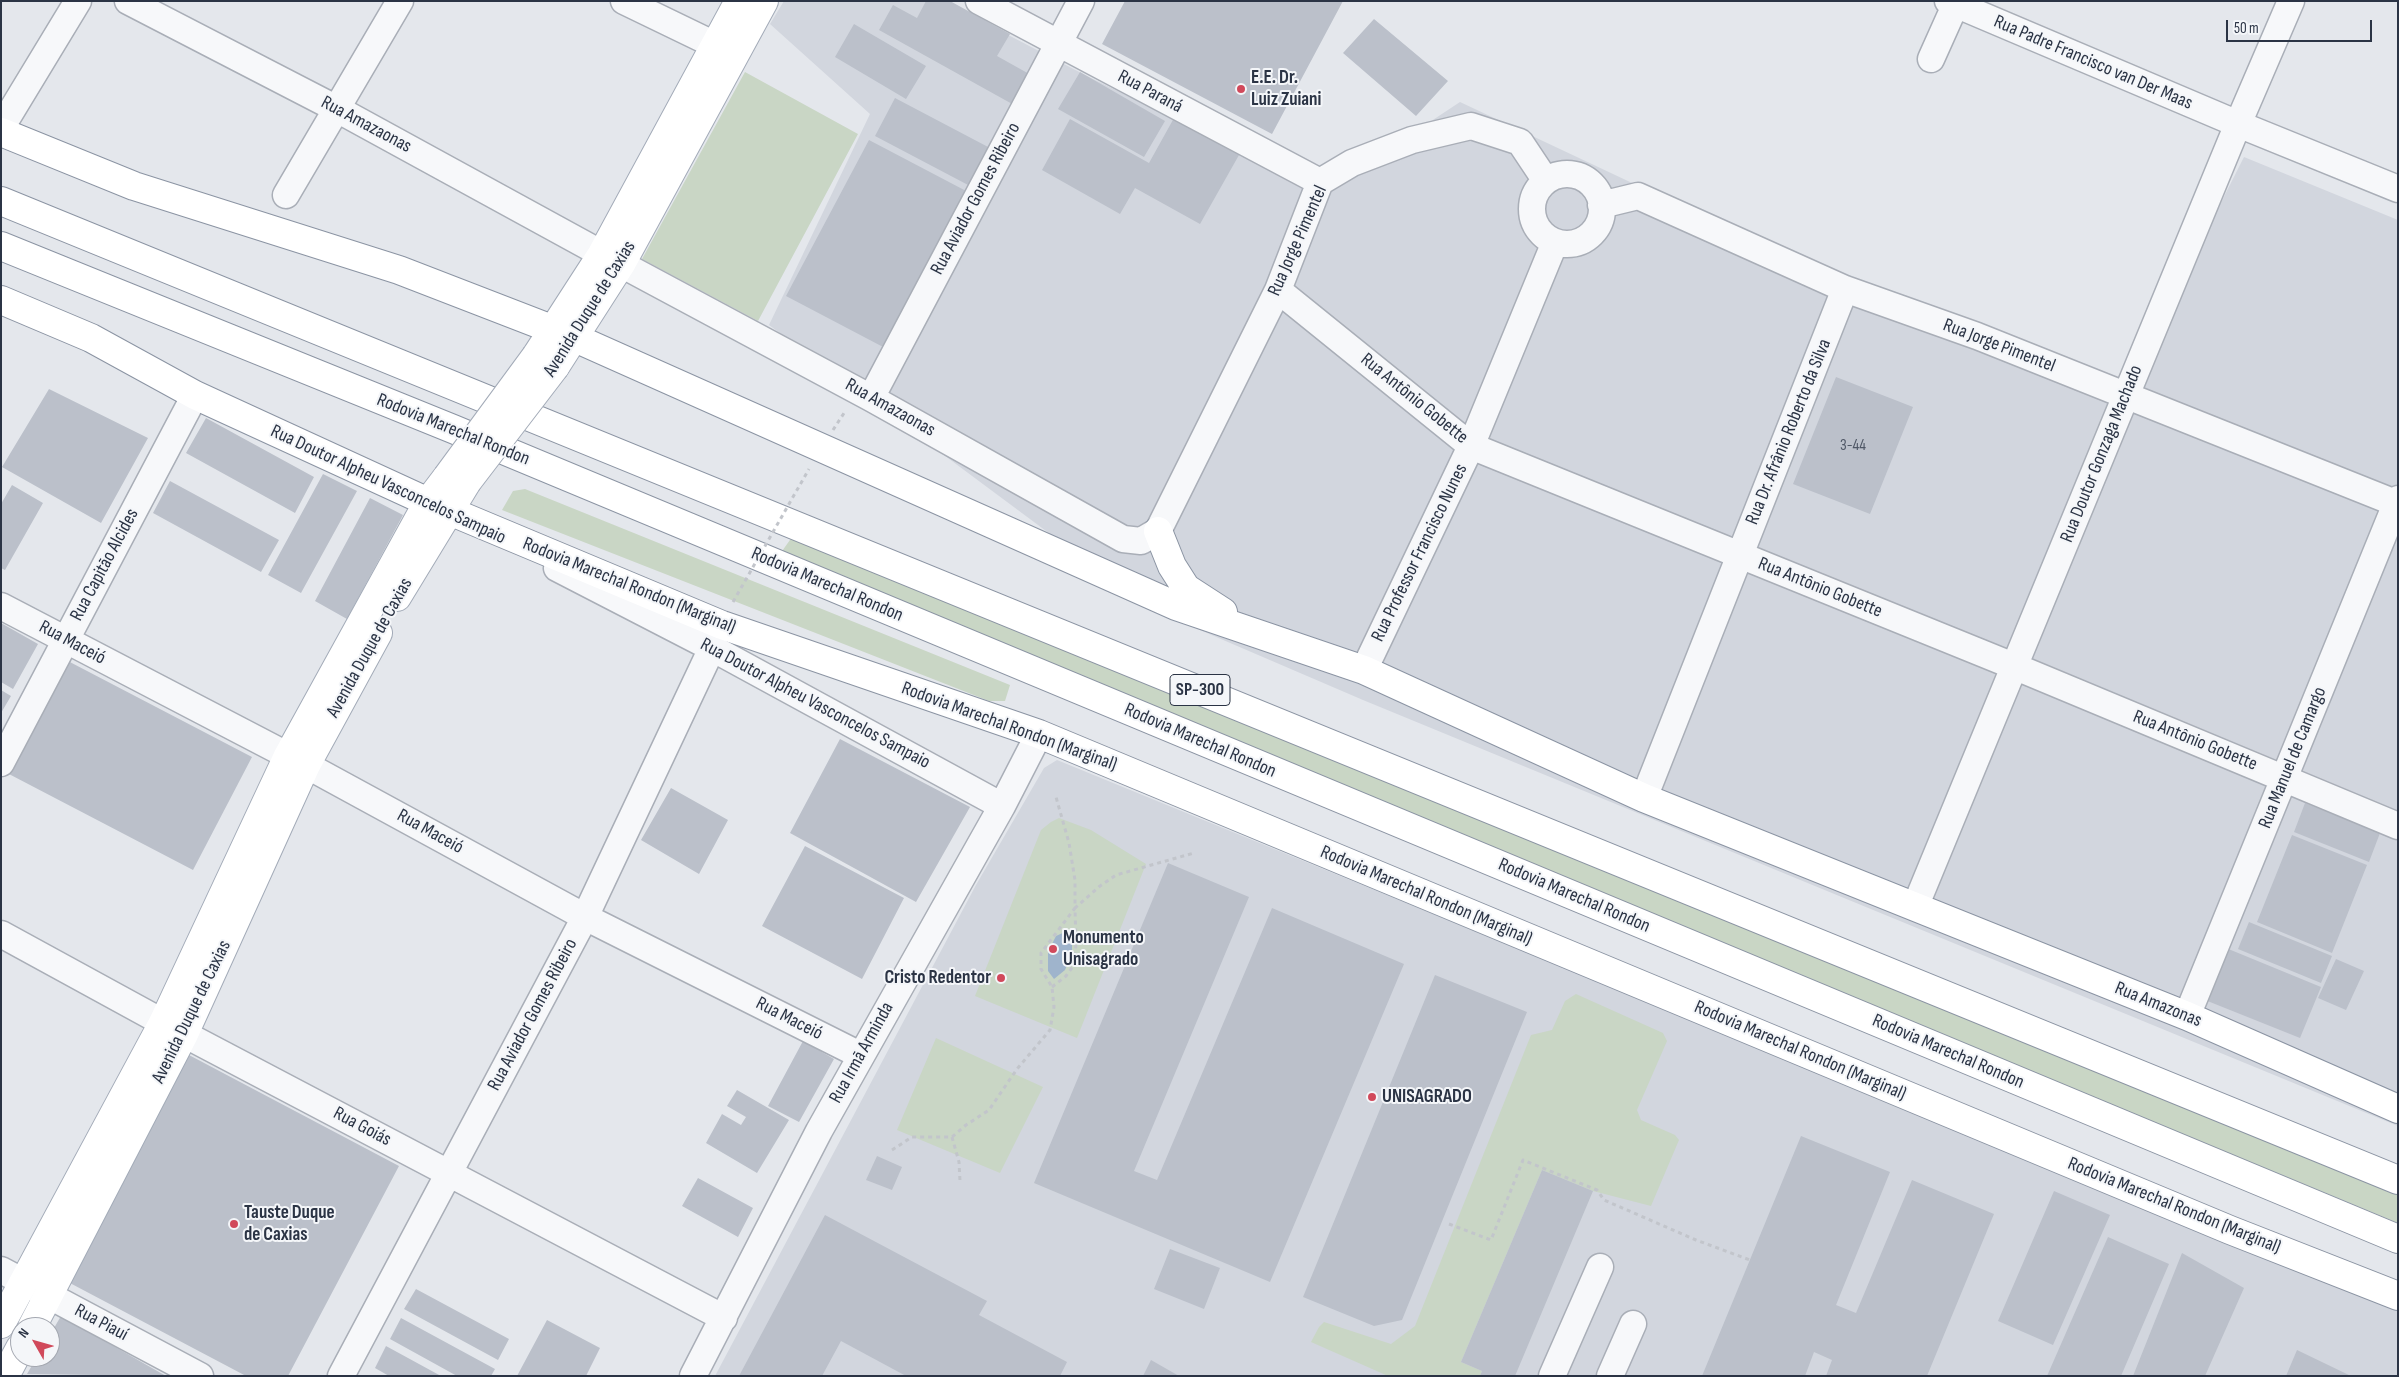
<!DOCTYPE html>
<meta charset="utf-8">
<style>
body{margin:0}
#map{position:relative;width:2399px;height:1377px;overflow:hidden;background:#e4e7ec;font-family:"Sofia Sans Condensed",sans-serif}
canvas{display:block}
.frame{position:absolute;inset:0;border:2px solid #2b3445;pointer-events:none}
.north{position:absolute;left:10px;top:1317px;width:50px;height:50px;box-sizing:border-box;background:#f4f6f9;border:1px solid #a4a8b1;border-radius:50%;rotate:308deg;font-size:14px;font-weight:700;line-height:20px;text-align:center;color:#2b3445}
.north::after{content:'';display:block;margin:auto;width:18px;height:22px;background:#d1495b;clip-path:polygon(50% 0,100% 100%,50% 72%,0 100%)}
.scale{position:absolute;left:2226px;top:20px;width:146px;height:22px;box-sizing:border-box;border:2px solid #2b3445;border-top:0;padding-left:6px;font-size:15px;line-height:18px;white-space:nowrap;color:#2b3445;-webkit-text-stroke:4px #f4f6f9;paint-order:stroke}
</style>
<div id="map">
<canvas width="2399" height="1377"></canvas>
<div class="frame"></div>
<div class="north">N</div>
<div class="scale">50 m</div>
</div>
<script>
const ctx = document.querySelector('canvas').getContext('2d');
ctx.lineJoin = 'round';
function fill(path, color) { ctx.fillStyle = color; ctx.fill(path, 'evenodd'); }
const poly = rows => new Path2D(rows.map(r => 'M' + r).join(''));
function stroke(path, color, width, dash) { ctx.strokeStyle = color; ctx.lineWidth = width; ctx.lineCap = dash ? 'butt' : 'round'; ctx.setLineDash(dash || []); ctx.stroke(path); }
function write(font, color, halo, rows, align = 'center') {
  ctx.font = font + ' "Sofia Sans Condensed",sans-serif'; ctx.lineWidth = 4; ctx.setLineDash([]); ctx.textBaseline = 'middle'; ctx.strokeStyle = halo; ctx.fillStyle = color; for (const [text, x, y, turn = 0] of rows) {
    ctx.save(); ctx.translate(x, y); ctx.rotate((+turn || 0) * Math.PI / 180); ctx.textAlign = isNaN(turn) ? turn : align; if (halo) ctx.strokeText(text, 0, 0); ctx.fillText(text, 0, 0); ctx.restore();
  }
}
fill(poly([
 [784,1,943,1,1085,75,1324,192,1460,102,1800,262,2130,383,2244,157,2398,220,2398,1126,1363,700,1151,609,769,325,870,114,770,24],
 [1057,760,2398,1309,2398,1376,715,1376,976,885,1044,768]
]), '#d2d6de');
fill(poly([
 [745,72,858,134,758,321,642,259],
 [525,489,1010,685,1005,701,989,701,502,510,513,491],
 [797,530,2398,1193,2398,1223,780,554],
 [1059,818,1091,830,1146,864,1077,1038,975,996,1041,830,1051,822],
 [1576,994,1663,1033,1667,1041,1637,1110,1641,1120,1675,1135,1679,1140,1651,1206,1593,1191,1542,1170,1461,1362,1482,1371,1480,1376,1388,1376,1311,1342,1319,1327,1324,1322,1391,1344,1415,1326,1531,1035,1552,1030,1565,1001],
 [936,1038,1043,1087,1000,1173,897,1130]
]), '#c9d6c5');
fill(poly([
 [1065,932,1067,933,1072,943,1072,954,1065,970,1054,979,1048,971,1048,952,1056,936]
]), '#9fb4cc');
fill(poly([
 [926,1,950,1,1010,34,997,56,1031,75,1014,105,879,30,893,5,917,18],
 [1125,1,1343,1,1272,134,1102,44],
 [1374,19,1448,81,1416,116,1343,53],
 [854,24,926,66,906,99,835,57],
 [1080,72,1165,121,1144,157,1058,109],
 [895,98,990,148,970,186,875,136],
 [1174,118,1239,155,1200,224,1135,188,1120,214,1042,170,1070,119,1149,163],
 [869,140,968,192,885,348,786,296],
 [1836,377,1913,407,1870,514,1793,484],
 [49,389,148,438,101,523,2,467],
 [206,418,314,477,295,513,186,453],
 [323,474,357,491,301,593,268,575],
 [170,481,279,540,261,572,153,513],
 [12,485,43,503,5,570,1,568,1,504],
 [370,498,403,515,347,619,315,601],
 [1,623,38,644,13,689,1,682],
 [66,660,252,757,193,870,7,773],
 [1,690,11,696,1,713],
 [840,739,970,807,916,902,790,833],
 [671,788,728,820,699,874,641,840],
 [2305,803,2380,833,2369,862,2294,832],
 [2292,835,2367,865,2332,953,2257,922],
 [805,846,904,898,862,979,762,926],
 [1168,863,1249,897,1134,1171,1157,1180,1272,908,1404,964,1270,1282,1034,1183],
 [2249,922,2332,956,2321,983,2238,949],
 [2226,948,2321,987,2300,1038,2205,1000],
 [2336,959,2364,971,2346,1010,2318,998],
 [1435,975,1527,1012,1402,1320,1374,1326,1303,1297],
 [803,1041,834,1059,799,1122,768,1106],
 [189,1055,399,1166,288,1376,246,1376,68,1282],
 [737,1090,789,1120,757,1173,706,1143,722,1114,741,1125,746,1117,727,1106],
 [1801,1136,1890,1172,1836,1305,1856,1313,1912,1180,1994,1214,1927,1376,1826,1376,1832,1360,1814,1352,1805,1376,1702,1376],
 [877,1156,902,1167,892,1190,866,1180],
 [1542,1170,1593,1191,1515,1376,1480,1376,1482,1371,1461,1362],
 [698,1178,753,1208,738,1237,682,1206],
 [2054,1191,2110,1215,2053,1345,1998,1321],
 [825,1215,987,1301,979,1315,1067,1362,1060,1376,906,1376,841,1341,822,1376,739,1376],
 [2108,1237,2169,1264,2121,1376,2047,1376],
 [1170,1249,1220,1268,1204,1309,1154,1289],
 [2182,1253,2244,1288,2205,1376,2133,1376],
 [416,1289,509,1339,498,1360,404,1309],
 [61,1316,166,1376,27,1374,37,1357,50,1357,50,1335],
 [401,1318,495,1369,491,1376,457,1376,390,1339],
 [547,1320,600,1348,586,1376,517,1376],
 [386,1346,441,1376,389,1376,375,1368],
 [2297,1350,2351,1376,2286,1376],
 [1151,1360,1179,1376,1143,1376]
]), '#bbc0ca');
const minor = poly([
 [128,1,337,109,602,254],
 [624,1,715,45],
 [979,1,1320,182],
 [1948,1,2238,124,2398,189],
 [1931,59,1957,1],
 [1,128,78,1],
 '1532 209a35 35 0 1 1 70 0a35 35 0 1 1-70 0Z',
 [286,195,400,1],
 [1601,205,1638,196,1845,289,1977,336,2398,504],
 [621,264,871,398,1123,539,1141,541,1158,531,1278,290,1320,182,1352,163,1412,140,1471,126,1520,142,1546,181],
 [1278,290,1471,446,2016,667,2398,826],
 [871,398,1081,1],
 [557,568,712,648,1002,806],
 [1,606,306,765,585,917,860,1055],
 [1364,670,1471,446,1555,242],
 [1,763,195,395],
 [1644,798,1845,289],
 [1915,907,2238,124,2291,1],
 [1,934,184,1034,724,1318],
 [2187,1016,2398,499],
 [1,1270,200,1376],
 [341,1376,585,917,712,648],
 [693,1376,819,1131,1002,806,1039,734],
 [1552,1376,1600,1267],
 [1610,1376,1633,1324]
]);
const major = poly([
 [536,356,602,254,739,1],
 [555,367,621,264,764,1],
 [397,597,467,482],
 [1,1324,163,1023,288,756,428,502,447,477],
 [32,1327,184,1034,306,765,378,633],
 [5,1376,20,1348]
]);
const highway = poly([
 [1,132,134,186,399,270,575,338,1176,606,1364,670,1644,798,2187,1016,2398,1109],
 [1,201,2398,1180],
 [1,246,453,429,2398,1239],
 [1,300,91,338,195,395,428,502,722,625,1039,734,2230,1230,2398,1296],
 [1158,531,1172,566,1186,588,1223,612]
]);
stroke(minor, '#a9aeb7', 29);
stroke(major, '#a3abb8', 30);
stroke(highway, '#8b94a3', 30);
stroke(poly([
 [833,430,846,410],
 [1052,987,1066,976,1074,965,1076,944,1075,908,1100,886,1116,875,1194,853],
 [952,1137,959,1162,960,1181],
 [892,1150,912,1137,952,1137,966,1125,989,1110,1017,1069,1050,1030,1054,1007,1052,987,1041,969,1041,953,1075,908,1075,880,1069,843,1056,797],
 [1449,1224,1491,1240,1523,1160,1597,1190,1604,1200,1696,1240,1750,1260]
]), '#c2c5cb', 3, [4, 4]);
stroke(minor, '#f7f8fa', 26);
stroke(major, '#fff', 28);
stroke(highway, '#fff', 28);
const majorBridge = poly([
 [447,477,536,356],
 [467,482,555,367]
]);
stroke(majorBridge, '#a3abb8', 30, []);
stroke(poly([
 [733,602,809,469]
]), '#c2c5cb', 3, [4, 4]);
stroke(majorBridge, '#fff', 28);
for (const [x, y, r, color] of [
 [1241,89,5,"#d1495b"],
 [1053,949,5,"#d1495b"],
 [1001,978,5,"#d1495b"],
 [1372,1097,5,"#d1495b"],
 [234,1224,5,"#d1495b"]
]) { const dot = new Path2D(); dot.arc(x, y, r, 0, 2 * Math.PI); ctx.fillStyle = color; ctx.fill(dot); stroke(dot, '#f4f6f9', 2); }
write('16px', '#4f5766', null, [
 ["3-44",1853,446]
]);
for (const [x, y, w] of [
 [1200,690,60]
]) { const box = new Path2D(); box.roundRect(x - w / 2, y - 15.5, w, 31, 4); ctx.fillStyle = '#f4f6f9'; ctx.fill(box); stroke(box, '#2b3445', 1); }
write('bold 18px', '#2b3445', null, [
 ["SP-300",1200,690]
]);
write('19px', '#2b3445', '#f4f6f9', [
 ["Rua Padre Francisco van Der Maas",2093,63,23],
 ["Rua Paraná",1150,92,28],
 ["Rua Amazaonas",366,125,28],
 ["Rua Aviador Gomes Ribeiro",976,199,-62],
 ["Rua Jorge Pimentel",1298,241,-66],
 ["Avenida Duque de Caxias",590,309,-58],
 ["Rua Jorge Pimentel",1999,346,21],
 ["Rua Antônio Gobette",1414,399,39],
 ["Rua Amazaonas",890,408,29],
 ["Rodovia Marechal Rondon",453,430,22],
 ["Rua Dr. Afrânio Roberto da Silva",1789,432,-68],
 ["Rua Doutor Gonzaga Machado",2102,454,-68],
 ["Rua Doutor Alpheu Vasconcelos Sampaio",388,485,25],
 ["Rua Professor Francisco Nunes",1420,553,-64],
 ["Rua Capitão Alcides",105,565,-62],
 ["Rodovia Marechal Rondon",827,585,23],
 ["Rodovia Marechal Rondon (Marginal)",629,586,22],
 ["Rua Antônio Gobette",1820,588,22],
 ["Rua Maceió",72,643,28],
 ["Avenida Duque de Caxias",370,648,-61],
 ["Rua Doutor Alpheu Vasconcelos Sampaio",815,704,28],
 ["Rodovia Marechal Rondon (Marginal)",1009,727,20],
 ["Rodovia Marechal Rondon",1200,741,23],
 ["Rua Antônio Gobette",2195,741,22],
 ["Rua Manuel de Camargo",2293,758,-68],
 ["Rua Maceió",430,832,29],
 ["Rodovia Marechal Rondon (Marginal)",1426,896,23],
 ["Rodovia Marechal Rondon",1574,896,23],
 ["Rua Amazonas",2158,1005,22],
 ["Avenida Duque de Caxias",192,1012,-64],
 ["Rua Aviador Gomes Ribeiro",533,1015,-62],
 ["Rua Maceió",789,1019,27],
 ["Rodovia Marechal Rondon (Marginal)",1800,1051,23],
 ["Rodovia Marechal Rondon",1948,1052,23],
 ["Rua Irmã Arminda",862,1053,-61],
 ["Rua Goiás",362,1127,28],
 ["Rodovia Marechal Rondon (Marginal)",2174,1206,22],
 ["Rua Piauí",101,1323,28]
]);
write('bold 19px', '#2b3445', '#f4f6f9', [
 ["E.E. Dr.",1251,78],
 ["Luiz Zuiani",1251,100],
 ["Monumento",1063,938],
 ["Unisagrado",1063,960],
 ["Cristo Redentor",991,978,"right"],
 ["UNISAGRADO",1382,1097],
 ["Tauste Duque",244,1213],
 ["de Caxias",244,1235]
], 'left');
</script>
